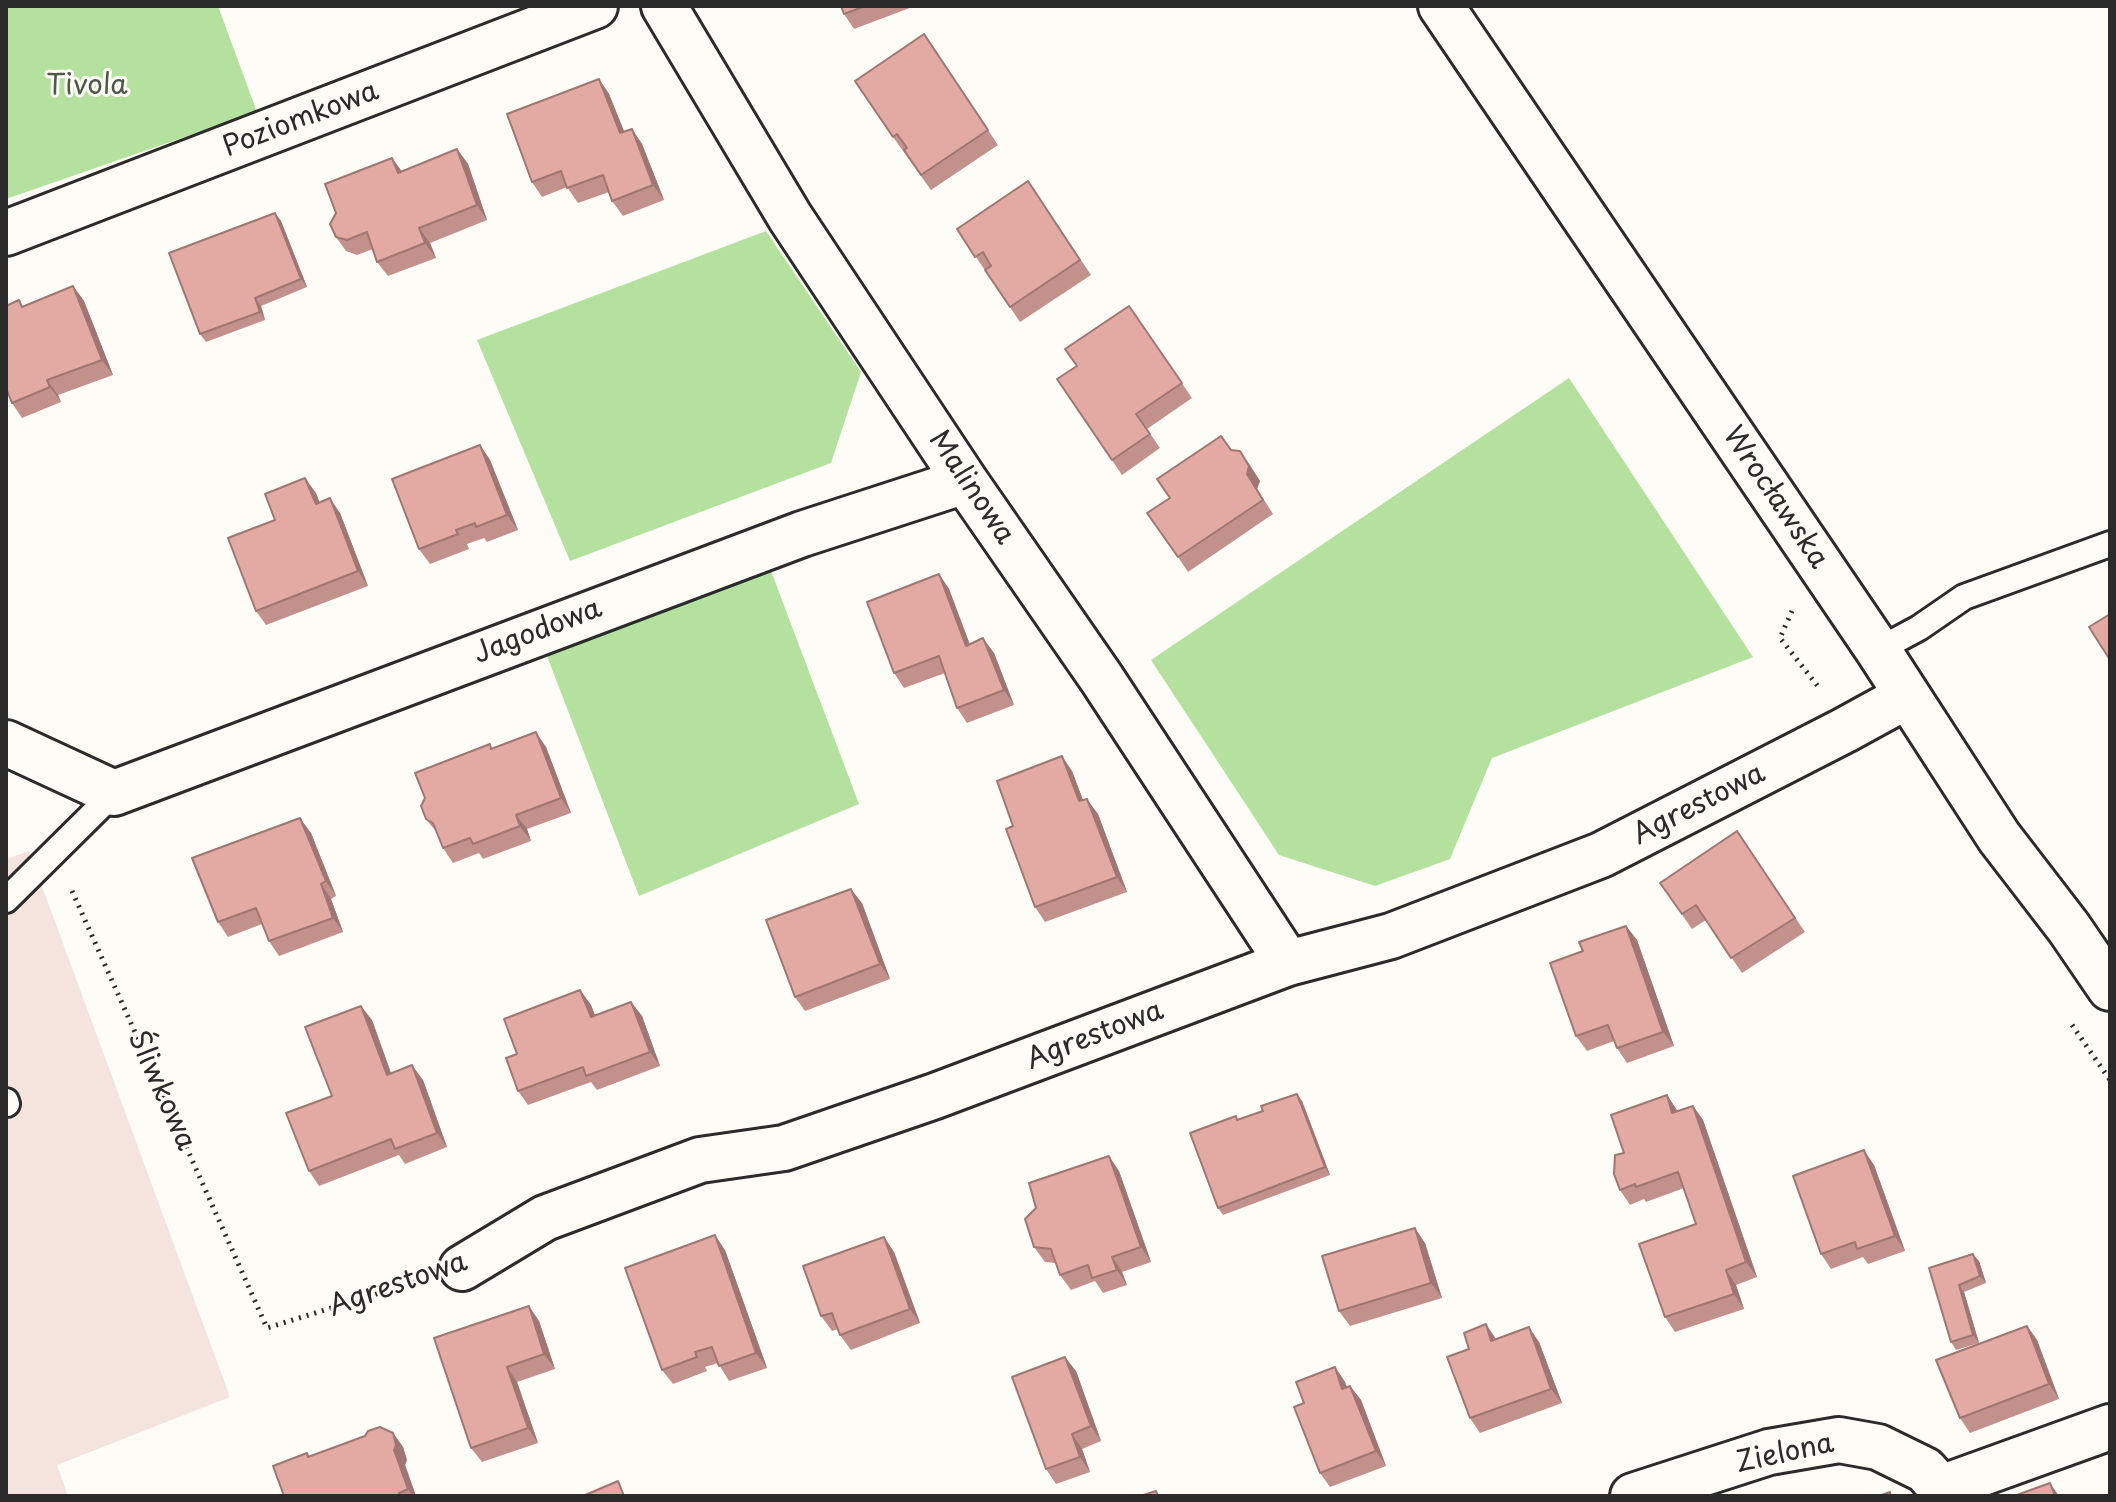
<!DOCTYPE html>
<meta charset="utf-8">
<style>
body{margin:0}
#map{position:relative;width:2116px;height:1502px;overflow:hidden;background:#fdfcf7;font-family:"Playpen Sans",sans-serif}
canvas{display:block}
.frame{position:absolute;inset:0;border:8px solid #2b2b2b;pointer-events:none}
</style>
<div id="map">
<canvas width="2116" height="1502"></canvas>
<div class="frame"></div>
</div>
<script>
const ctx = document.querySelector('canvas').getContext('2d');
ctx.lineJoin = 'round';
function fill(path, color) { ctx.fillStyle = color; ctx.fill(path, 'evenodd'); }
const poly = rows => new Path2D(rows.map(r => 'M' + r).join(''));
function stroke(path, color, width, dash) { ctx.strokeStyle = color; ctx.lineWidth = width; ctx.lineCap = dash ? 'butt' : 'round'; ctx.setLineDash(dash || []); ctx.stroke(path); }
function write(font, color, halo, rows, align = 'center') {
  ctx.font = font + ' "Playpen Sans",sans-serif'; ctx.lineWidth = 6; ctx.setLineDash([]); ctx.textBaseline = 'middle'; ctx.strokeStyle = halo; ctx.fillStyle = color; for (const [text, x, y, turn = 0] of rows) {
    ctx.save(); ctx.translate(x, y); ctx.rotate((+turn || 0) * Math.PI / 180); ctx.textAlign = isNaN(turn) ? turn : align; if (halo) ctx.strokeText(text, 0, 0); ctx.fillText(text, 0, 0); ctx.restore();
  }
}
fill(poly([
 [29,851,230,1397,57,1465,68,1496,6,1496,6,859]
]), '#f5e3de');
fill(poly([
 [6,6,218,6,257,112,6,199],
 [766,231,861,372,831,463,570,561,477,340],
 [1569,378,1753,657,1492,758,1450,859,1375,886,1279,855,1151,660],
 [771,571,859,804,639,896,547,656]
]), '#b5e19e');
const service = poly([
 [1878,650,1919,628,1964,597,2110,544],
 [6,900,114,793],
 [6,1101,7,1104]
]);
const minor = poly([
 [664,6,790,217,965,481,1102,679,1288,963],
 [6,233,595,6],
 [6,743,114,793,802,534,965,481],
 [462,1268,545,1218,700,1160,784,1148,935,1096,1288,963,1391,936,1601,855,1845,730,1907,696],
 [1941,1488,2110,1427],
 [1633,1496,1769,1452,1839,1440,1878,1447,1925,1470,1941,1488,1944,1496]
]);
const tertiary = poly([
 [1441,6,1878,650,1999,837,2069,928,2110,988]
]);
stroke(service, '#2b2b2b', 30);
stroke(minor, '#2b2b2b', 50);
stroke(tertiary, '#2b2b2b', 50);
stroke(poly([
 [1792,611,1780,638,1820,689],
 [72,891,267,1328,415,1282],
 [2072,1025,2110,1080]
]), '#2b2b2b', 5, [2, 6]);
stroke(service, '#fdfcf7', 24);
stroke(minor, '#fdfcf7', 44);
stroke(tertiary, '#fdfcf7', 44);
fill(poly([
 [841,6,915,6,854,29,844,14],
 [924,34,998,145,931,190,893,137],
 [599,79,609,94,624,132,632,129,642,144,664,200,623,216,612,201,609,192,578,203,567,187,542,197,532,182],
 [457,149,468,164,487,220,430,243,436,258,388,276,377,262,373,249,357,255,346,251,336,237,392,158,402,172],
 [1028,181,1091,275,1020,322,957,229],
 [275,213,281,221,307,287,261,306,265,320,206,342,200,334],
 [73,286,84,301,113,375,58,395,61,402,22,418,12,403,23,306],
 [1129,306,1192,398,1147,429,1160,448,1122,475,1057,379,1077,366],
 [480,445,490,460,518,530,487,542,484,538,467,544,469,549,430,564,419,549],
 [1231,450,1240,451,1250,465,1260,481,1257,489,1273,514,1188,572,1178,557,1170,498],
 [316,493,319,502,340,513,368,586,266,625,256,611,275,520],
 [939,574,949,589,970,645,994,653,1014,705,967,723,957,708,945,673,904,688,894,673],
 [546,747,571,813,527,829,531,841,483,859,479,853,453,863,443,848,438,834,426,819,493,749],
 [1072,771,1083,800,1098,814,1127,892,1045,922,1035,907,1013,826],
 [1737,831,1805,932,1742,973,1706,920,1692,929,1660,883],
 [311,833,336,896,331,899,343,932,279,956,269,941,262,924,228,937,218,922],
 [862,903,890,979,805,1011,795,997],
 [1626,926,1637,940,1674,1046,1627,1063,1617,1048,1614,1041,1587,1051,1576,1036,1583,951],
 [580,990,591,1005,595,1015,631,1002,642,1016,660,1066,597,1090,591,1082,528,1105,518,1091,517,1054],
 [372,1020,391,1073,423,1080,447,1147,405,1164,399,1155,319,1186,309,1171,332,1096],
 [1667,1095,1677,1111,1693,1106,1703,1120,1757,1277,1736,1285,1744,1309,1675,1332,1665,1317,1696,1224,1684,1188,1646,1202,1644,1199,1630,1205,1620,1190,1624,1153],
 [1302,1101,1330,1175,1223,1215,1218,1208,1236,1116,1238,1120],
 [1874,1165,1905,1251,1868,1264,1863,1257,1831,1269,1821,1254],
 [1119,1171,1151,1262,1122,1272,1127,1285,1103,1293,1095,1281,1071,1290,1060,1275,1056,1263,1045,1262,1034,1247],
 [884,1237,894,1252,920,1323,851,1350,840,1335,838,1329,832,1331,821,1316],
 [1425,1243,1442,1298,1350,1326,1339,1311],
 [725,1250,767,1368,729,1381,718,1363,705,1367,707,1371,673,1384,662,1370],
 [1979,1261,1986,1283,1964,1292,1979,1343,1956,1350,1951,1342,1929,1268],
 [539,1321,555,1369,517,1382,538,1443,482,1462,471,1448,434,1338],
 [2027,1326,2037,1340,2059,1399,1970,1433,1960,1418],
 [1496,1339,1539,1342,1562,1403,1480,1433,1470,1418],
 [1335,1367,1345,1382,1347,1387,1350,1386,1361,1400,1386,1466,1330,1487,1320,1473,1304,1403],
 [1076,1371,1101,1441,1082,1449,1090,1472,1056,1484,1046,1469],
 [393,1433,403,1447,407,1460,405,1465,416,1496,284,1496,307,1453,310,1457]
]), '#c3918c');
fill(poly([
 [599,79,609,94,631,148,620,133],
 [632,129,642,144,664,200,653,185],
 [457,149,468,164,487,220,477,205],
 [392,158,403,173,398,173],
 [275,213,281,221,307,287,301,279],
 [419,228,430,243,436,258,425,243],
 [73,286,84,301,113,375,102,360],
 [255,298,261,306,265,320,260,312],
 [47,380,58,395,61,402,50,387],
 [480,445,490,460,518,530,507,515],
 [1240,451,1260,481,1257,489,1273,514,1247,474],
 [305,478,316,493,326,519,316,504],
 [330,498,340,513,368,586,358,571],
 [939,574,949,589,976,661,966,646],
 [983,638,994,653,1014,705,1004,690],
 [536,732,546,747,571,813,561,798],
 [1062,756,1072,771,1089,816,1079,801],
 [1087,799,1098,814,1127,892,1117,877],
 [516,815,527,829,531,841,520,826],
 [300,818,311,833,336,896,326,881],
 [321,884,331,899,343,932,333,918],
 [851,889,862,903,890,979,880,964],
 [1626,926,1637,940,1674,1046,1663,1032],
 [580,990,591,1005,601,1032,591,1017],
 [631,1002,642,1016,660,1066,650,1052],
 [361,1006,372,1020,397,1090,387,1075],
 [412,1065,423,1080,447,1147,437,1133],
 [1297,1094,1302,1101,1330,1175,1325,1167],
 [1667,1095,1677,1110,1683,1128,1672,1113],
 [1693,1106,1703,1120,1757,1277,1746,1262],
 [1864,1150,1874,1165,1905,1251,1895,1236],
 [1109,1156,1119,1171,1151,1262,1141,1247],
 [1415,1228,1425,1243,1442,1298,1431,1283],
 [715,1235,725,1250,767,1368,756,1353],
 [884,1237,894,1252,920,1323,910,1309],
 [1973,1254,1979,1261,1986,1283,1980,1276],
 [1112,1257,1122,1272,1127,1285,1117,1270],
 [1726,1270,1736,1285,1744,1309,1734,1294],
 [1959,1285,1964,1292,1979,1343,1973,1335],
 [529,1306,539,1321,555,1369,544,1354],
 [1486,1324,1496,1339,1491,1341],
 [2027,1326,2037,1340,2059,1399,2049,1384],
 [1529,1327,1539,1342,1562,1403,1551,1389],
 [1065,1357,1076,1371,1101,1441,1091,1426],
 [507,1367,517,1382,538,1443,528,1428],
 [1335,1367,1345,1382,1353,1404,1342,1389],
 [1350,1386,1361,1400,1386,1466,1376,1451],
 [393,1433,403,1447,407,1460,405,1465,416,1496,413,1496,408,1489,394,1450],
 [1072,1434,1082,1449,1090,1472,1080,1457],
 [2050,1483,2059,1496,2055,1496]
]), '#9f7672');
const building = poly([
 [841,6,865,6,844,14,841,6],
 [924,34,988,130,921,175,904,150,907,148,897,134,893,137,855,81,924,34],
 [599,79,620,133,632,129,653,185,612,201,603,175,567,188,561,171,532,182,507,114,599,79],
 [457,149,477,205,419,228,425,243,377,262,367,232,347,240,336,237,330,224,336,213,325,184,392,158,398,173,457,149],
 [1028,181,1080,260,1010,307,985,270,991,266,983,252,975,257,957,229,1028,181],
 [275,213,301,279,255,298,260,312,200,334,169,253,275,213],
 [73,286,102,360,47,380,50,387,12,403,6,388,6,306,19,300,22,307,73,286],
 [1129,306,1182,383,1136,414,1150,434,1112,460,1057,379,1077,366,1065,349,1129,306],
 [1221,436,1231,450,1240,451,1249,466,1247,474,1263,500,1178,557,1147,513,1170,498,1157,479,1221,436],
 [480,445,507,515,476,527,475,523,456,530,458,534,419,549,392,479,480,445],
 [305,478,316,504,330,498,358,571,256,611,228,538,275,520,265,494,305,478],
 [939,574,966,646,983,638,1004,690,957,708,939,656,894,673,867,602,939,574],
 [2110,614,2110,660,2089,627,2110,614],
 [536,732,561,798,516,815,520,826,473,844,470,838,443,848,433,823,426,819,421,806,425,798,415,773,490,744,491,749,536,732],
 [1062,756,1079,801,1087,799,1117,877,1035,907,1006,829,1013,826,997,781,1062,756],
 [300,818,326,881,321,884,333,918,269,941,256,908,218,922,192,858,300,818],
 [1737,831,1795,918,1731,958,1696,905,1682,914,1660,883,1737,831],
 [851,889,880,964,795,997,766,920,851,889],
 [1626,926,1663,1032,1617,1048,1608,1025,1576,1036,1550,963,1583,951,1579,942,1626,926],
 [580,990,591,1017,631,1002,650,1052,586,1076,583,1067,518,1091,506,1058,517,1054,504,1019,580,990],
 [361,1006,387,1075,412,1065,437,1133,395,1149,391,1139,309,1171,286,1113,332,1096,305,1027,361,1006],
 [1297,1094,1325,1167,1218,1208,1190,1133,1236,1116,1237,1120,1263,1111,1261,1106,1297,1094],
 [1667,1095,1672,1113,1693,1106,1746,1262,1726,1270,1734,1294,1665,1317,1639,1244,1696,1224,1678,1172,1636,1187,1635,1184,1620,1190,1614,1174,1615,1155,1624,1153,1611,1115,1667,1095],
 [1864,1150,1895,1236,1857,1249,1855,1242,1821,1254,1793,1176,1864,1150],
 [1109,1156,1141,1247,1112,1257,1117,1270,1092,1278,1088,1265,1060,1275,1051,1249,1034,1247,1025,1219,1036,1208,1029,1183,1109,1156],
 [1415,1228,1431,1283,1339,1311,1322,1256,1415,1228],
 [715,1235,756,1353,719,1366,712,1347,695,1352,697,1357,662,1370,625,1268,715,1235],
 [884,1237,910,1309,840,1335,832,1313,821,1316,803,1266,884,1237],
 [1973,1254,1980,1276,1959,1285,1973,1335,1951,1342,1929,1268,1973,1254],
 [529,1306,544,1354,507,1367,528,1428,471,1448,434,1338,529,1306],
 [1486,1324,1491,1341,1529,1327,1551,1389,1470,1418,1447,1357,1469,1349,1464,1333,1486,1324],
 [2027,1326,2049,1384,1960,1418,1936,1360,2027,1326],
 [1065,1357,1091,1426,1072,1434,1080,1457,1046,1469,1012,1377,1065,1357],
 [1335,1367,1342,1389,1350,1386,1376,1451,1320,1473,1294,1407,1304,1403,1296,1382,1335,1367],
 [380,1427,393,1433,396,1445,394,1450,408,1489,399,1493,398,1496,284,1496,273,1466,307,1453,308,1457,365,1436,368,1431,380,1427],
 [618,1481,624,1496,583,1496,618,1481],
 [2050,1483,2055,1496,2014,1496,2050,1483],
 [1156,1491,1158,1496,1140,1496,1156,1491],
 [1890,1492,1891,1496,1879,1496,1890,1492]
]);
fill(building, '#e3a9a3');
stroke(building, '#9f7672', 2);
write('28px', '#4e5848', '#fdfcf7', [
 ["Tivola",87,86]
]);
write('28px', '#2b2b2b', '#fdfcf7', [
 ["Poziomkowa",301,120,-21],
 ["Malinowa",971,488,56],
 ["Wrocławska",1775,498,56],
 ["Jagodowa",538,632,-21],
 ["Agrestowa",1699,805,-27],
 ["Agrestowa",1095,1036,-21],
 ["Śliwkowa",161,1091,66],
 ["Agrestowa",398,1285,-19],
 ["Zielona",1785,1454,-12]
]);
</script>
